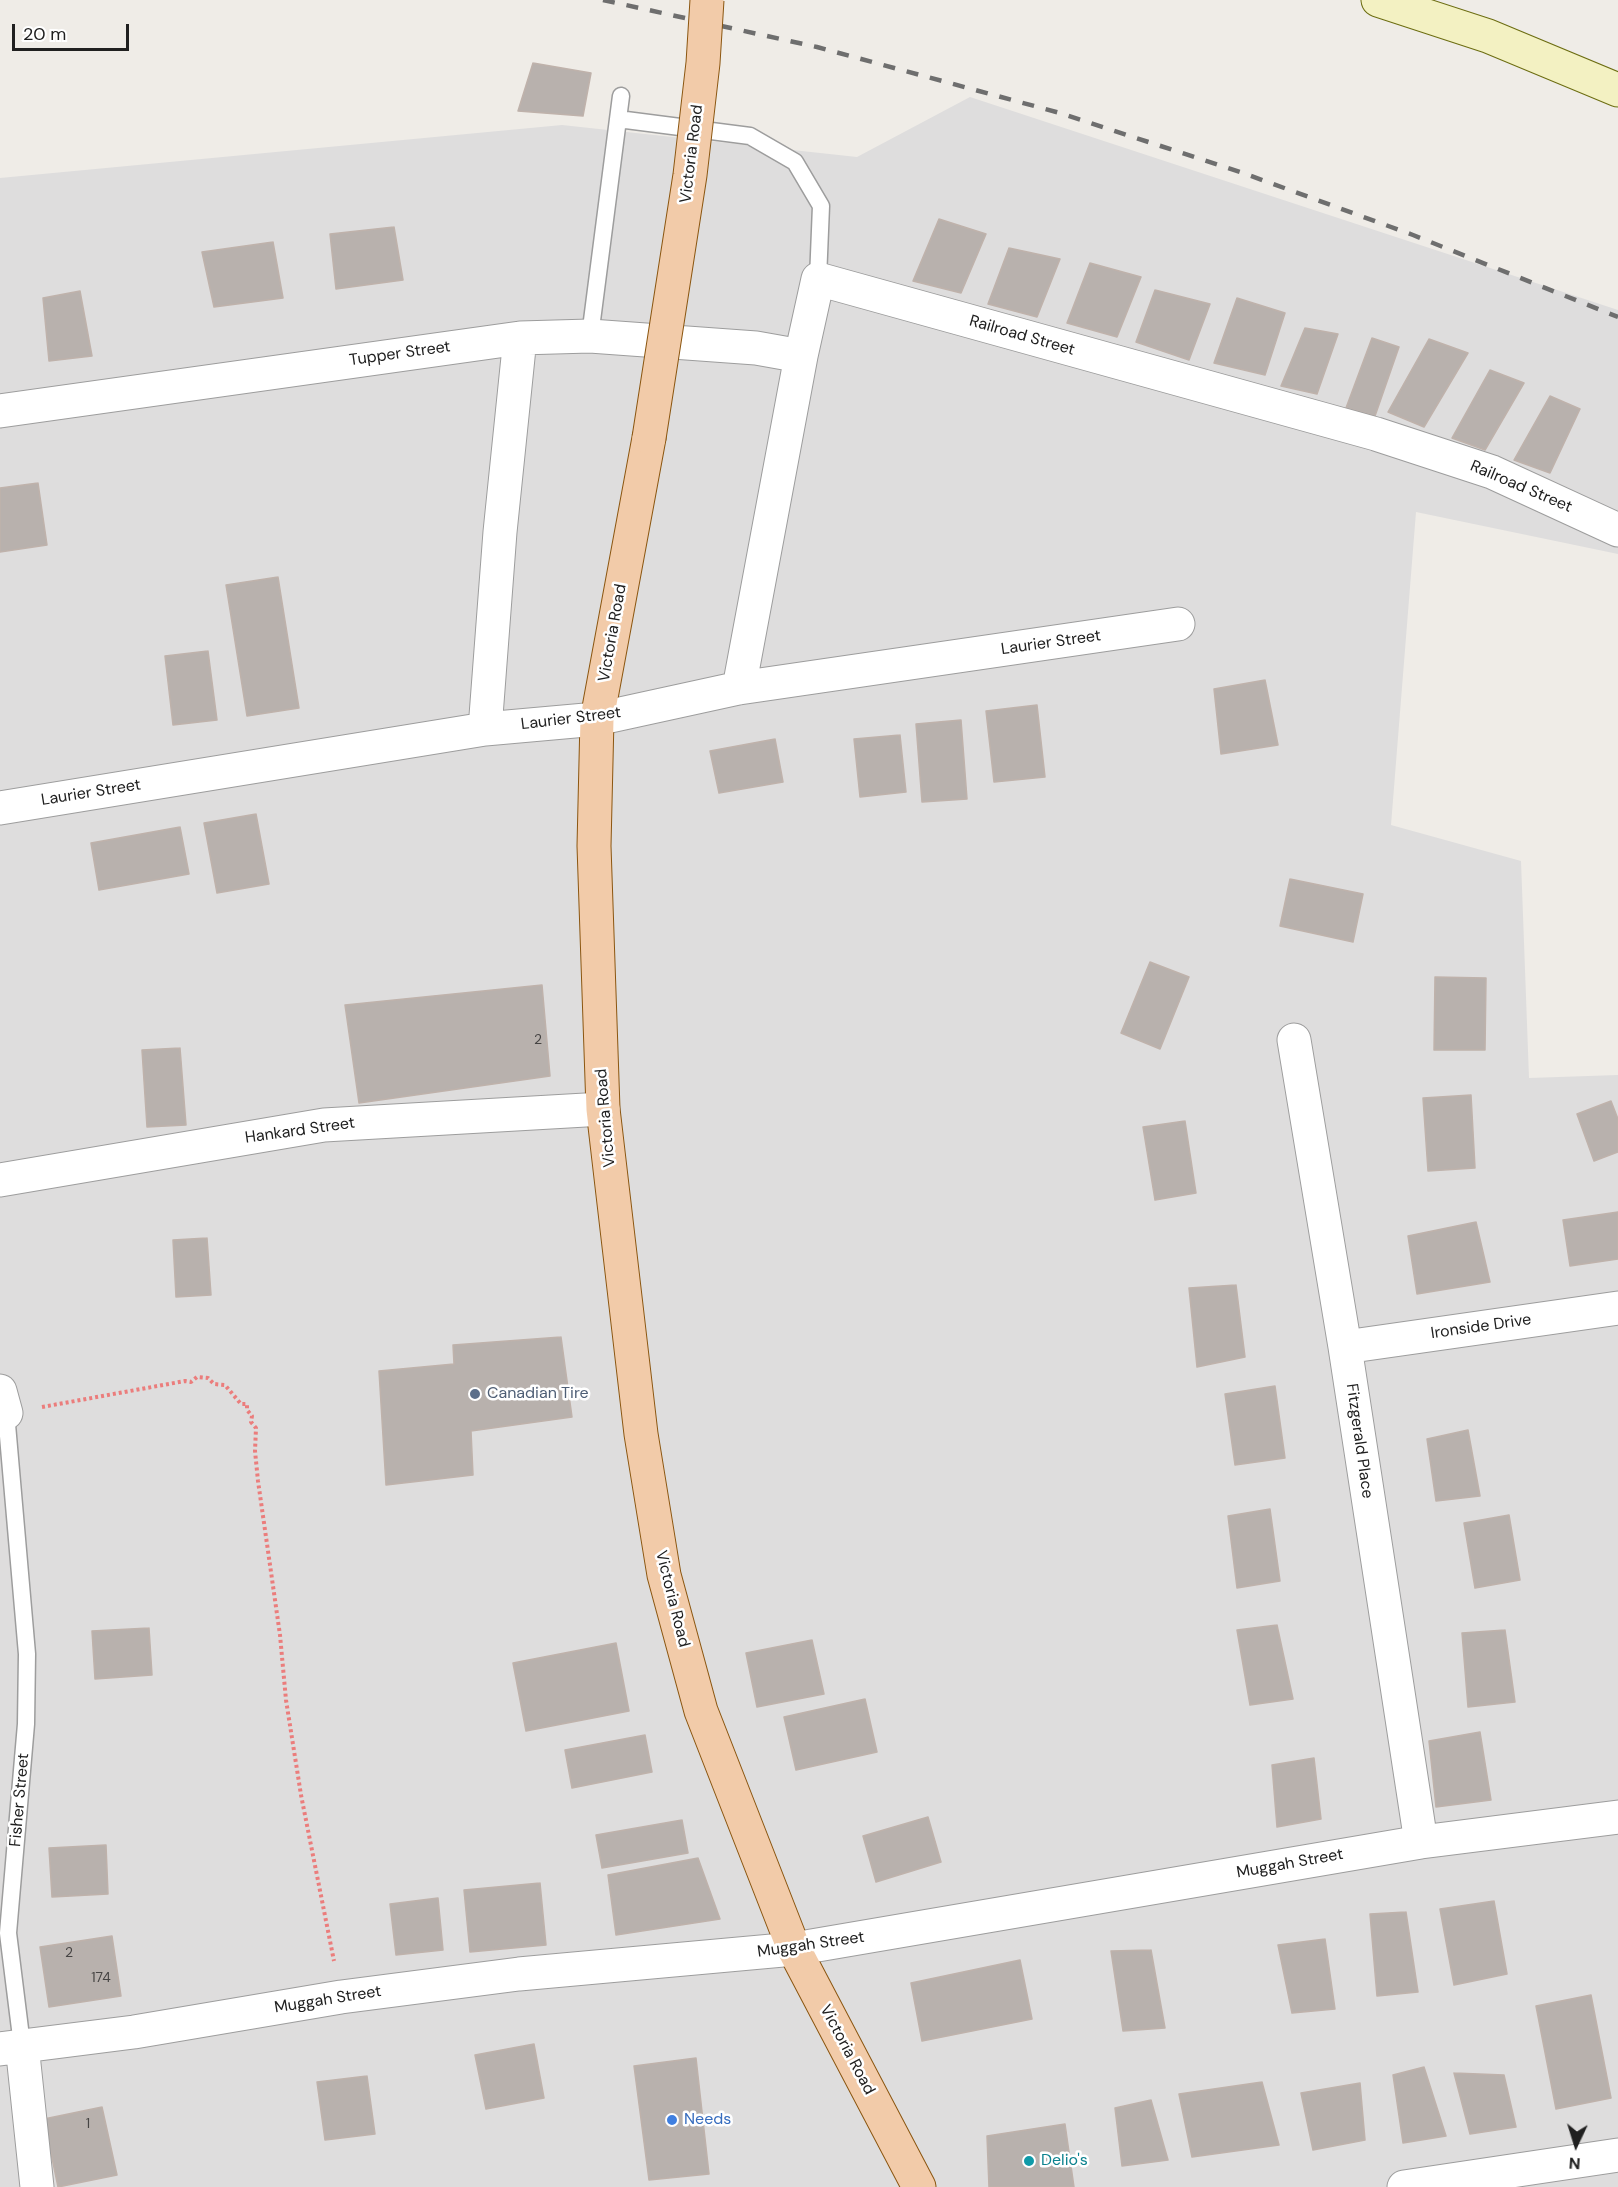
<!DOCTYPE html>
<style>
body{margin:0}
#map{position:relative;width:1618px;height:2187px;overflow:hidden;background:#efece7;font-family:"DM Sans",sans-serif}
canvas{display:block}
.north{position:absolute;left:1546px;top:2115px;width:60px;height:60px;-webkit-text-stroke:4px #fff;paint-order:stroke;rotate:184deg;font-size:16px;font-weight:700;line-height:24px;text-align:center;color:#202020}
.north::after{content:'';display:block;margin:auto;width:21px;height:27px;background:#202020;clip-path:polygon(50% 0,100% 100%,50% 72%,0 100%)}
.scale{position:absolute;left:12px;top:24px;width:117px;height:27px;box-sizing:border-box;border:3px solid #202020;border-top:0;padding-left:8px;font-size:18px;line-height:21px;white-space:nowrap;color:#202020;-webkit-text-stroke:4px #fff;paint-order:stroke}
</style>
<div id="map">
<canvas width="1618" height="2187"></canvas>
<div class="north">N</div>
<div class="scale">20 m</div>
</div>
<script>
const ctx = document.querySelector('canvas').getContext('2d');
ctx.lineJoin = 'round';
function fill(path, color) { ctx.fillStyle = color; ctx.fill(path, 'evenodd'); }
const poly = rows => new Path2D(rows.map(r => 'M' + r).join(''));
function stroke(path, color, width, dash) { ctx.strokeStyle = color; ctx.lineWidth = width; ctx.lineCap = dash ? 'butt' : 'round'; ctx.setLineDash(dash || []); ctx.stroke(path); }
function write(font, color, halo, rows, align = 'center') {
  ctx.font = font + ' "DM Sans",sans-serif'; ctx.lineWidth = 5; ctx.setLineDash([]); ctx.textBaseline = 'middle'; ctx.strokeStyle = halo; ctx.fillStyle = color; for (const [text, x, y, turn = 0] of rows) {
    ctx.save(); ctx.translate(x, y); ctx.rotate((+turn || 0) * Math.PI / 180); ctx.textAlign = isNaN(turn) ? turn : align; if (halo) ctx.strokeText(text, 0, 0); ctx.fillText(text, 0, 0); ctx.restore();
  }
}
fill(poly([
 [970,97,1618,310,1618,554,1416,512,1391,825,1521,861,1529,1078,1618,1075,1618,2187,0,2187,0,178,562,125,857,157]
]), '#dedddd');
const building = poly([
 [533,63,591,73,583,116,518,111,533,63],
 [939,219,986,234,961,293,913,281,939,219],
 [394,227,403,280,336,289,330,234,394,227],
 [273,242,283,298,214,307,202,252,273,242],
 [1009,248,1060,259,1037,317,988,304,1009,248],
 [1090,263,1141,277,1117,337,1067,323,1090,263],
 [1155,290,1210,304,1189,360,1136,342,1155,290],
 [80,291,92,356,49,361,43,298,80,291],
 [1237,298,1285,313,1265,375,1214,363,1237,298],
 [1305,328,1338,334,1317,394,1281,386,1305,328],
 [1372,338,1399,347,1375,416,1346,408,1372,338],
 [1429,339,1468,353,1424,427,1388,412,1429,339],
 [1490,370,1524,383,1485,450,1452,438,1490,370],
 [1550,396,1580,409,1550,473,1514,460,1550,396],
 [38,483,47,545,0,552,0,488,38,483],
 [278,577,299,708,247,716,226,585,278,577],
 [208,651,217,720,173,725,165,656,208,651],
 [1265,680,1278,745,1221,754,1214,689,1265,680],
 [1037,705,1045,777,994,782,986,711,1037,705],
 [961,720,967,799,922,802,916,724,961,720],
 [900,735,906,792,860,797,854,739,900,735],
 [775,739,783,782,719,793,710,751,775,739],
 [256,814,269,884,217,893,204,823,256,814],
 [180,827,189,874,99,890,91,843,180,827],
 [1290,879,1363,894,1353,942,1280,926,1290,879],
 [1150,962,1189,977,1160,1049,1121,1033,1150,962],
 [1435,977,1486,978,1485,1050,1434,1050,1435,977],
 [542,985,550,1076,359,1103,345,1005,542,985],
 [180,1048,186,1125,147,1127,142,1050,180,1048],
 [1471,1095,1475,1168,1428,1171,1423,1098,1471,1095],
 [1611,1101,1618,1119,1618,1152,1594,1161,1577,1114,1611,1101],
 [1185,1121,1196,1193,1155,1200,1143,1127,1185,1121],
 [1618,1212,1618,1259,1570,1266,1563,1220,1618,1212],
 [1476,1222,1490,1282,1417,1294,1408,1236,1476,1222],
 [207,1238,211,1295,176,1297,173,1240,207,1238],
 [1236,1285,1245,1357,1197,1367,1189,1288,1236,1285],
 [561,1337,572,1417,471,1431,473,1475,386,1485,379,1371,454,1364,453,1345,561,1337],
 [1275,1386,1285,1458,1235,1465,1225,1394,1275,1386],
 [1468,1430,1480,1496,1436,1501,1427,1439,1468,1430],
 [1270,1509,1280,1581,1237,1588,1228,1516,1270,1509],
 [1509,1515,1520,1580,1475,1588,1464,1523,1509,1515],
 [1277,1625,1293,1699,1250,1705,1237,1630,1277,1625],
 [149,1628,152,1675,95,1679,92,1631,149,1628],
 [1505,1630,1515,1702,1468,1707,1462,1633,1505,1630],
 [812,1640,824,1694,757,1707,746,1653,812,1640],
 [616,1643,629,1711,526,1731,513,1663,616,1643],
 [865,1699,877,1752,796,1770,784,1717,865,1699],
 [1480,1732,1491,1800,1436,1807,1429,1741,1480,1732],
 [645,1735,652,1772,572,1788,565,1750,645,1735],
 [1314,1758,1321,1819,1277,1827,1272,1765,1314,1758],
 [928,1817,941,1862,876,1882,863,1836,928,1817],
 [682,1820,688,1853,602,1868,596,1835,682,1820],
 [106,1845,108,1894,52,1897,49,1848,106,1845],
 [698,1858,720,1919,616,1935,608,1875,698,1858],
 [540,1883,546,1945,470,1952,464,1890,540,1883],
 [438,1898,443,1950,396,1955,390,1904,438,1898],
 [1494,1901,1507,1974,1454,1985,1440,1909,1494,1901],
 [1406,1912,1418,1992,1377,1996,1370,1914,1406,1912],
 [112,1936,121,1996,49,2007,40,1947,112,1936],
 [1325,1939,1335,2009,1292,2013,1278,1945,1325,1939],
 [1151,1950,1165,2028,1123,2031,1111,1951,1151,1950],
 [1020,1960,1032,2019,922,2041,911,1983,1020,1960],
 [1591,1995,1611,2098,1556,2109,1536,2006,1591,1995],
 [534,2044,544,2098,486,2109,475,2055,534,2044],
 [696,2058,709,2174,649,2180,634,2066,696,2058],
 [1424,2067,1446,2136,1403,2143,1393,2075,1424,2067],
 [1454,2073,1504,2075,1516,2127,1470,2134,1454,2073],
 [367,2076,375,2134,325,2140,317,2082,367,2076],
 [1262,2082,1279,2145,1192,2157,1179,2094,1262,2082],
 [1360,2083,1365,2140,1313,2150,1301,2093,1360,2083],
 [1151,2100,1168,2160,1122,2166,1115,2108,1151,2100],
 [102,2107,117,2175,58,2187,44,2119,102,2107],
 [1065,2124,1074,2187,989,2187,987,2136,1065,2124]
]);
fill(building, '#b8b1ad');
stroke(building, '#bfb2ab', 1.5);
const lane = poly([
 [618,119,750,136,795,162,821,206,818,279],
 [590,336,621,96],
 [6,1413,27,1654,26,1724,8,1933,22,2045]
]);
const street = poly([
 [0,411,520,338,590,336,756,348,801,356],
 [739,688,801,356,818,279,1376,434,1492,472,1618,530],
 [485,729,500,532,520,338],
 [0,808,485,729,597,719,739,688,1178,624],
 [1294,1040,1345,1347,1421,1842],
 [0,1180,324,1125,603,1109],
 [1345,1347,1618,1308],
 [0,1391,6,1413],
 [22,2045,37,2187],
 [0,2049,134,2032,341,1997,519,1974,794,1949,1421,1842,1618,1817],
 [1404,2187,1618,2155]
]);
const secondary = poly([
 [1378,0,1488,36,1618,90]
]);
const primary = poly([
 [649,438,597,719,594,846,603,1109,641,1434,664,1575,701,1711,794,1949,919,2187]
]);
stroke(lane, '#9d9d9d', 19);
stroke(street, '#9d9d9d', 35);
stroke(secondary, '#6c6d11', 35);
stroke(primary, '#8b5610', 35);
stroke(poly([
 [42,1407,185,1381,191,1382,197,1377,208,1378,214,1384,225,1385,241,1404,247,1404,247,1410,252,1416,251,1422,256,1428,255,1451,258,1481,280,1635,286,1700,301,1795,334,1961]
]), '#eb7d7c', 4, [3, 3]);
stroke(lane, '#fff', 16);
stroke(street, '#fff', 33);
stroke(secondary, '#f3f1c2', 33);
stroke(primary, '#f2cba9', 33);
stroke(poly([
 [603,0,817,47,1060,113,1243,173,1413,235,1618,317]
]), '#6e6e6e', 4.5, [12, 12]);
const primaryBridge = poly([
 [649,438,690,175,703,63,707,0]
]);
stroke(primaryBridge, '#8b5610', 35, []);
stroke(primaryBridge, '#f2cba9', 33);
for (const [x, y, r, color] of [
 [475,1394,6,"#5c6f8a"],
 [672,2120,6,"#3f7fe0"],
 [1029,2161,6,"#0f9aa8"]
]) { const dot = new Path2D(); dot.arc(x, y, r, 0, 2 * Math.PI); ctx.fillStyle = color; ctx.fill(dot); stroke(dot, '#fff', 2); }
write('14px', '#464443', null, [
 ["2",538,1040],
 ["2",69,1953],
 ["174",101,1978],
 ["1",88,2124]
]);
write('16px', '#202020', '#fff', [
 ["Victoria Road",692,154,-83],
 ["Railroad Street",1022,336,16],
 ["Tupper Street",400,354,-8],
 ["Railroad Street",1521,487,23],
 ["Victoria Road",613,633,-80],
 ["Laurier Street",1051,643,-8],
 ["Laurier Street",571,719,-7],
 ["Laurier Street",91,793,-9],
 ["Victoria Road",606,1118,-95],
 ["Hankard Street",300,1131,-8],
 ["Ironside Drive",1481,1327,-8],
 ["Fitzgerald Place",1359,1441,82],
 ["Victoria Road",672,1599,76],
 ["Fisher Street",20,1800,-85],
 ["Muggah Street",1290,1864,-10],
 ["Muggah Street",811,1945,-8],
 ["Muggah Street",328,2000,-9],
 ["Victoria Road",847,2050,62]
]);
write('16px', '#4e5e75', '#fff', [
 ["Canadian Tire",487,1394]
], 'left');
write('16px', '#366cbe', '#fff', [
 ["Needs",684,2120]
], 'left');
write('16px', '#0d838f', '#fff', [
 ["Delio's",1041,2161]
], 'left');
</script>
